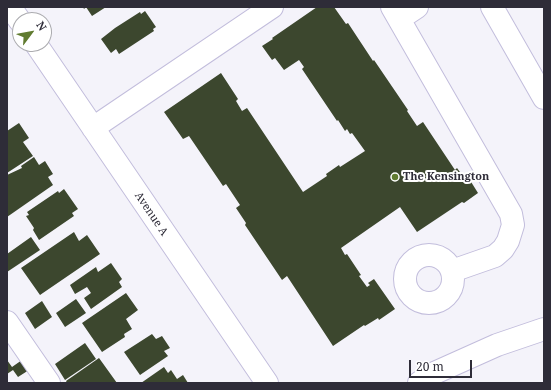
<!DOCTYPE html>
<style>
body{margin:0}
#map{position:relative;width:551px;height:390px;overflow:hidden;background:#f4f3fa;font-family:"Noto Serif",serif}
canvas{display:block}
.frame{position:absolute;inset:0;border:8px solid #2e2c38;pointer-events:none}
.north{position:absolute;left:12px;top:12px;width:40px;height:40px;box-sizing:border-box;background:#fff;border:1px solid #ababaf;border-radius:50%;rotate:58deg;font-size:11px;font-weight:700;line-height:16px;text-align:center;color:#2e2c38}
.north::after{content:'';display:block;margin:auto;width:14px;height:18px;background:#607b30;clip-path:polygon(50% 0,100% 100%,50% 72%,0 100%)}
.scale{position:absolute;left:409px;top:360px;width:63px;height:18px;box-sizing:border-box;border:2px solid #2e2c38;border-top:0;padding-left:5px;font-size:12px;line-height:14px;white-space:nowrap;color:#2e2c38;-webkit-text-stroke:3px #fff;paint-order:stroke}
</style>
<div id="map">
<canvas width="551" height="390"></canvas>
<div class="frame"></div>
<div class="north">N</div>
<div class="scale">20 m</div>
</div>
<script>
const ctx = document.querySelector('canvas').getContext('2d');
ctx.lineJoin = 'round';
function fill(path, color) { ctx.fillStyle = color; ctx.fill(path, 'evenodd'); }
const poly = rows => new Path2D(rows.map(r => 'M' + r).join(''));
function stroke(path, color, width, dash) { ctx.strokeStyle = color; ctx.lineWidth = width; ctx.lineCap = dash ? 'butt' : 'round'; ctx.setLineDash(dash || []); ctx.stroke(path); }
function write(font, color, halo, rows, align = 'center') {
  ctx.font = font + ' "Noto Serif",serif'; ctx.lineWidth = 4; ctx.setLineDash([]); ctx.textBaseline = 'middle'; ctx.strokeStyle = halo; ctx.fillStyle = color; for (const [text, x, y, turn = 0] of rows) {
    ctx.save(); ctx.translate(x, y); ctx.rotate((+turn || 0) * Math.PI / 180); ctx.textAlign = isNaN(turn) ? turn : align; if (halo) ctx.strokeText(text, 0, 0); ctx.fillText(text, 0, 0); ctx.restore();
  }
}
fill(poly([
 [83,7,106,7,92,16,86,7,84,9],
 [317,7,334,7,346,24,348,23,373,61,374,60,408,110,407,111,417,126,423,122,455,170,457,168,465,179,468,177,478,193,464,203,462,202,417,232,400,207,341,248,345,255,347,254,361,275,359,276,367,287,370,285,368,283,374,279,395,309,379,320,378,318,365,326,364,325,333,346,287,276,282,280,245,225,246,223,236,208,240,205,226,184,223,186,189,136,183,139,164,112,221,73,238,99,236,101,242,111,247,108,303,192,327,176,326,174,339,165,340,167,365,151,352,133,350,134,347,129,345,131,338,120,337,121,302,69,304,67,299,60,284,70,275,58,272,60,262,46,273,39,272,38],
 [145,11,156,27,153,29,154,31,119,54,116,49,111,53,101,39,115,28,140,12,141,14],
 [19,123,29,138,23,142,33,156,7,173,7,131],
 [34,157,39,165,45,161,53,174,48,177,53,185,7,217,7,175,22,168,21,166],
 [64,189,78,209,72,213,74,216,39,240,33,230,34,228,26,216,29,215,27,212,58,191,59,193],
 [74,232,79,241,87,235,100,254,40,295,21,268],
 [31,237,40,250,7,272,7,254],
 [111,263,122,279,119,282,122,287,91,309,84,298,91,293,87,287,75,294,70,285,96,267,98,272],
 [126,293,138,310,126,319,132,329,124,334,125,337,102,352,82,323],
 [76,299,86,313,65,327,56,313],
 [42,301,52,317,35,329,25,313],
 [152,334,156,339,162,336,170,348,164,351,168,356,140,375,124,352],
 [85,343,96,359,65,380,55,364],
 [99,358,117,383,67,383,66,381],
 [7,360,12,367,22,360,29,370,18,377,13,370,7,374],
 [164,367,168,373,171,370,177,379,183,375,188,383,141,383]
]), '#3c472e');
const minor = poly([
 [10,7,20,21],
 [392,7,511,214,513,225,508,241,503,249,495,256,452,271],
 [492,7,544,98],
 [399,19,417,7],
 [36,44,267,383],
 [93,128,272,7],
 '405 279a24 24 0 1 1 48 0a24 24 0 1 1-48 0Z',
 [7,322,49,383]
]);
const highway = poly([
 [419,383,430,375,497,345,544,329]
]);
stroke(minor, '#c2bddc', 24);
stroke(highway, '#c2bddc', 24);
stroke(minor, '#fff', 22);
stroke(highway, '#fff', 22);
for (const [x, y, r, color] of [
 [395,177,4,"#607b30"]
]) { const dot = new Path2D(); dot.arc(x, y, r, 0, 2 * Math.PI); ctx.fillStyle = color; ctx.fill(dot); stroke(dot, '#fff', 1.5); }
write('bold 11px', '#2e2c38', '#fff', [
 ["The Kensington",403,177]
], 'left');
write('11px', '#2e2c38', '#fff', [
 ["Avenue A",151,214,56]
]);
</script>
